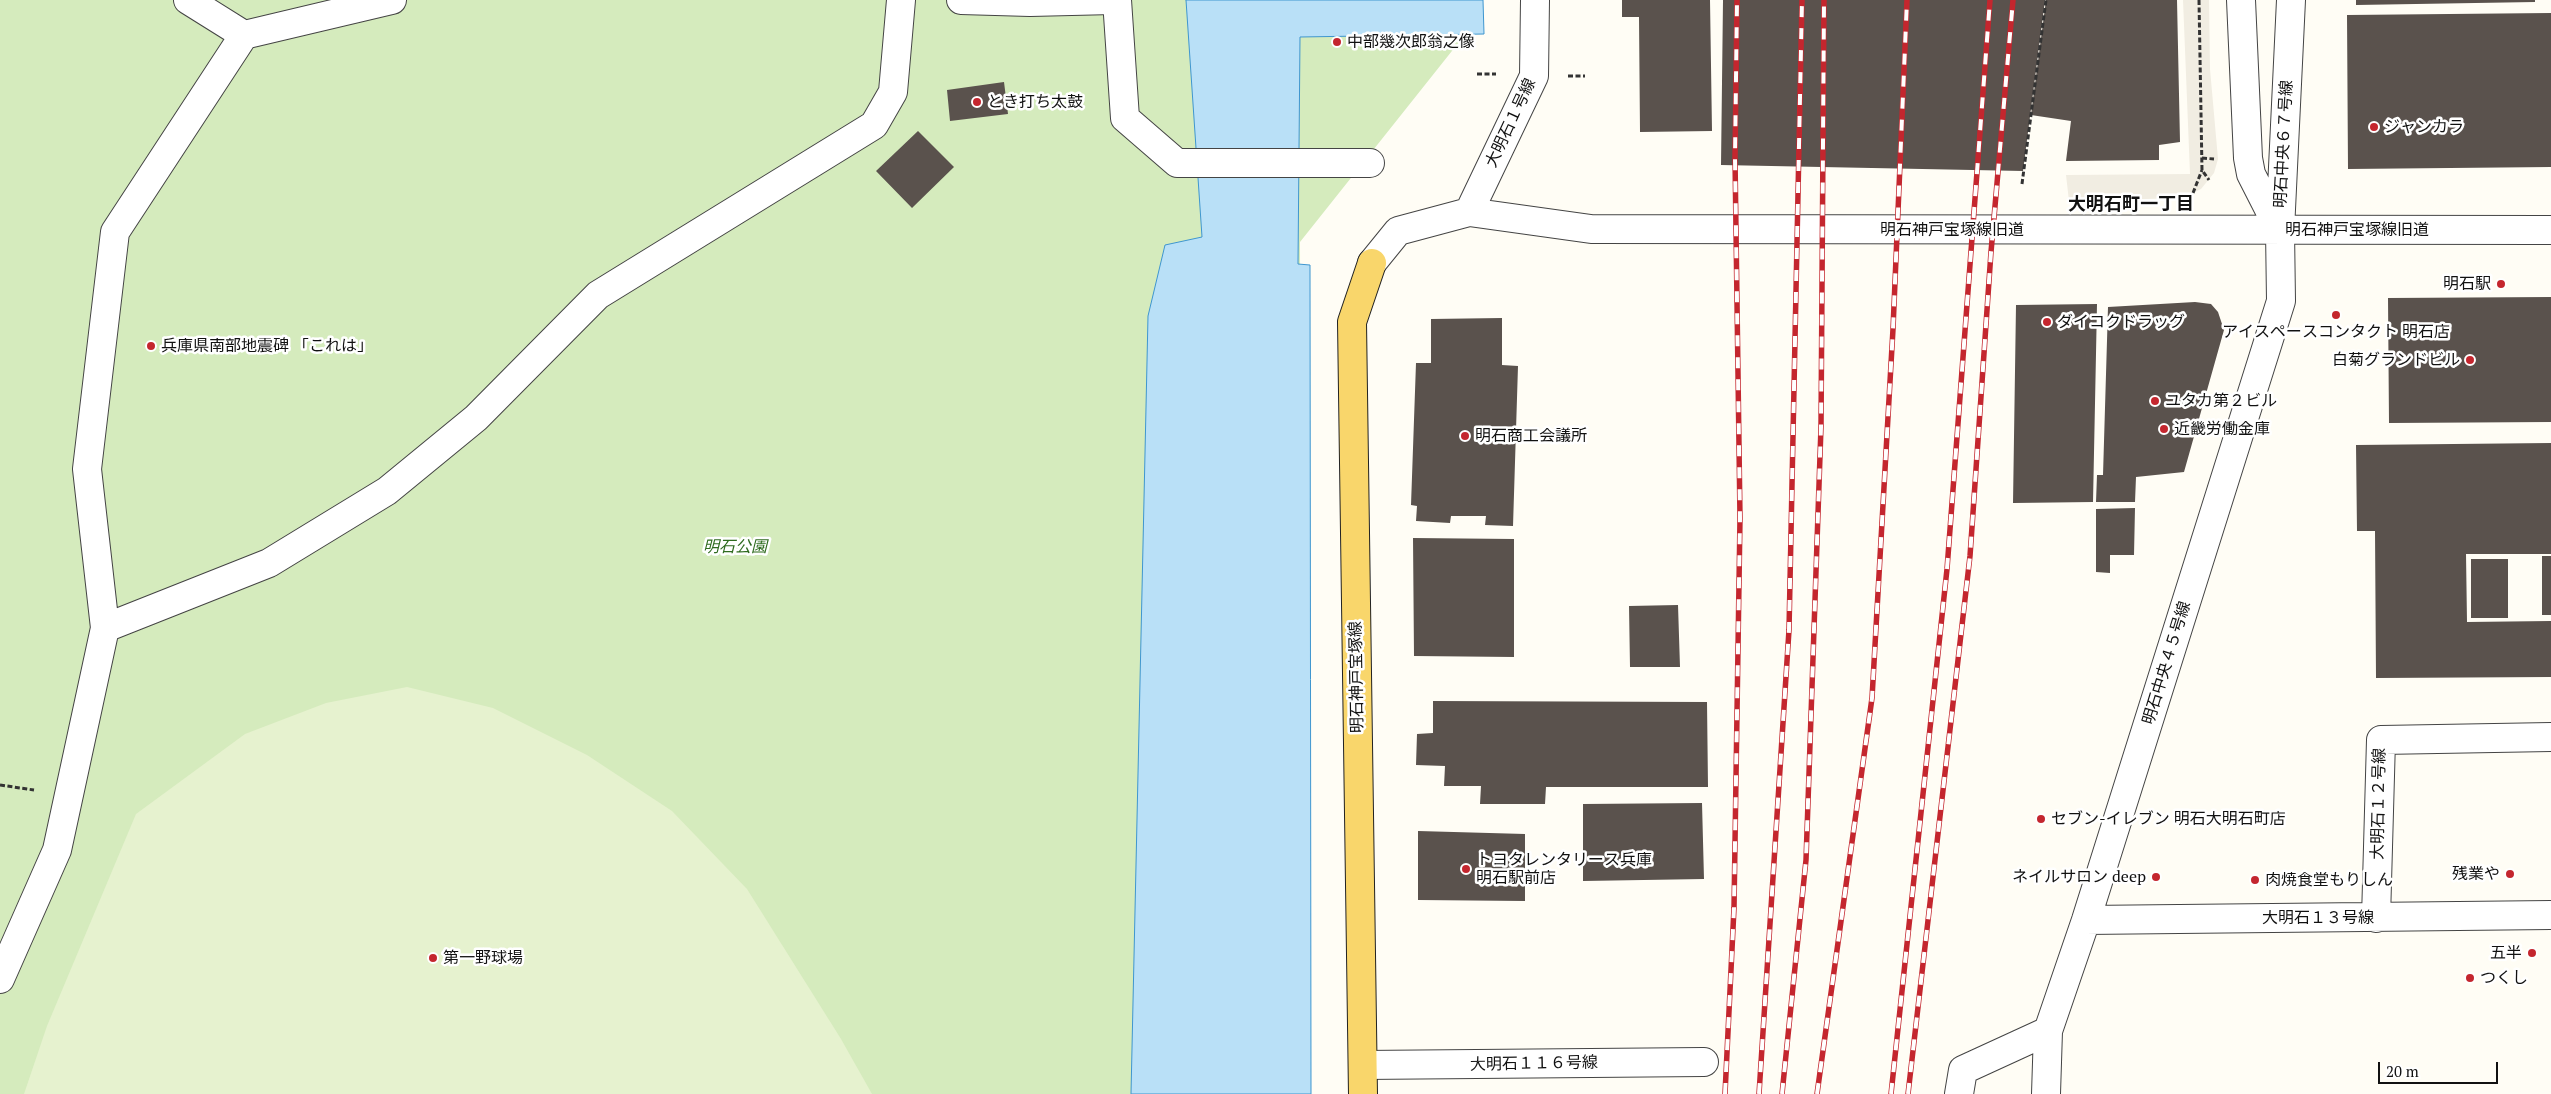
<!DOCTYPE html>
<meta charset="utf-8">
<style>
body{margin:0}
#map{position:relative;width:2551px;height:1094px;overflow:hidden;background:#fffdf5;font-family:"PT Serif",serif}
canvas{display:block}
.scale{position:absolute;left:2378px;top:1062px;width:120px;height:22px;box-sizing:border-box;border:2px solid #111;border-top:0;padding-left:6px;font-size:15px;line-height:18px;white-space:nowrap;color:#111;-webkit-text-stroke:4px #fff;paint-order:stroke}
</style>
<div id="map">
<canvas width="2551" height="1094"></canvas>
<div class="scale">20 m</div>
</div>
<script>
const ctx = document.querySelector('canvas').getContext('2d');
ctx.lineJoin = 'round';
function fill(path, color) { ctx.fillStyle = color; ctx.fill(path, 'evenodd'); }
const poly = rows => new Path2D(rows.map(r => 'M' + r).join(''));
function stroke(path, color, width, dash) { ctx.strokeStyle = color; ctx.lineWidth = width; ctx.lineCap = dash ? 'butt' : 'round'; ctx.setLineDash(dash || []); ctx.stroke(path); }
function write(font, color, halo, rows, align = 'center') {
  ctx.font = font + ' "PT Serif","Noto Sans JP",serif'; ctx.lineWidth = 5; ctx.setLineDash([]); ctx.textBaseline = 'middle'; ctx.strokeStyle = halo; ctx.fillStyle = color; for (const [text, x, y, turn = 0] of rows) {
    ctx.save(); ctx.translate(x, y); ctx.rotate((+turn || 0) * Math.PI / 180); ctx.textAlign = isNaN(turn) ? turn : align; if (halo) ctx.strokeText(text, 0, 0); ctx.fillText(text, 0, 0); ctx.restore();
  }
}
fill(poly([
 [0,0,1470,0,1471,27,1300,242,1302,1094,0,1094]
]), '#d5ebbd');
fill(poly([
 [407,687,493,708,587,755,672,811,747,889,841,1039,872,1094,24,1094,47,1026,136,814,245,734,326,703]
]), '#e6f2cf');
fill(poly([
 [2183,0,2209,0,2210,69,2218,159,2214,173,2201,189,2183,198,2069,201,2066,175,2190,174]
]), '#f1ede2');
const water = poly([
 [1186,0,1483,0,1484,34,1300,37,1298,264,1310,265,1311,1094,1131,1094,1148,316,1165,245,1202,237,1186,0]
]);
fill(water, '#b9e0f7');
stroke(water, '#3f96cf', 1);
fill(poly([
 [1622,0,1710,0,1712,131,1640,132,1639,17,1622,17],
 [1723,0,2045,0,2023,171,1721,165],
 [2046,0,2177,0,2180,142,2159,145,2159,160,2066,161,2071,121,2031,115],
 [2356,0,2535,0,2535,2,2356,5],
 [2551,13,2551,167,2348,169,2347,15],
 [1004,82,1008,114,950,121,947,90],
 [918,131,954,167,912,208,876,171],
 [2551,297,2551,422,2389,423,2388,298],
 [2195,302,2211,304,2218,312,2224,330,2184,472,2136,477,2135,502,2096,502,2097,475,2103,475,2108,307],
 [2097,304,2093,502,2013,503,2016,305],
 [1502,318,1502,365,1518,366,1513,526,1485,525,1486,516,1451,516,1450,523,1416,521,1417,506,1411,505,1416,363,1431,363,1431,319],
 [2551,443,2551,554,2466,554,2467,622,2551,621,2551,677,2376,678,2375,531,2357,531,2356,445],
 [2135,508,2134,555,2110,555,2110,573,2096,572,2096,509],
 [1413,538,1514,539,1514,657,1414,656],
 [2542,556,2551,556,2551,615,2542,615],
 [2471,559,2508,559,2508,618,2471,618],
 [1678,605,1680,667,1630,667,1629,606],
 [1433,701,1707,702,1708,787,1546,787,1545,804,1480,804,1481,786,1444,786,1445,766,1416,765,1417,734,1433,733],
 [1702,803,1704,879,1583,881,1583,804],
 [1418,831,1525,834,1525,901,1418,900]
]), '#5a524d');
const minor = poly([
 [188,0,244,35],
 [961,0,1030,2,1113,0],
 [1117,0,1125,118,1177,163,1370,163],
 [2241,0,2248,158,2251,174,2279,229],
 [1469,212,1534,76,1535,0],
 [1372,263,1398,231,1469,212,1591,229,2551,230],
 [105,628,269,563,387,491,476,418,598,295,874,125,893,92,901,0],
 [2376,918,2381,740,2551,737],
 [2086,920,2551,915],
 [0,979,57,850,105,628,87,469,115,232,244,35,392,0],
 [1363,1065,1704,1062],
 [1959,1094,1963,1070,2048,1031],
 [2046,1094,2048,1031,2086,920,2281,301,2280,230,2291,0]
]);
const major = poly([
 [1363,1094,1352,322,1372,263]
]);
stroke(minor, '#444', 30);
stroke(major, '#222', 30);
stroke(poly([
 [2199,0,2202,170,2209,180],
 [1477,74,1496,74],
 [1568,76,1585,76],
 [2202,158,2214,159],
 [2022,184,2046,0],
 [2193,193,2202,170],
 [0,785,34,790]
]), '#333', 3, [5, 2.5]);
stroke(minor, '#fff', 28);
stroke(major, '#f9d66b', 28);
const rail = poly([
 [1725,1094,1734,908,1740,518,1735,158,1737,0],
 [1759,1094,1789,630,1802,0],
 [1782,1094,1806,860,1821,427,1824,0],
 [1817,1094,1872,698,1893,329,1907,0],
 [1891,1094,1947,569,1990,0],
 [1908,1094,1970,556,1991,252,2013,0]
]);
stroke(rail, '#c4262e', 5.5);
stroke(rail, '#fff', 4, [11]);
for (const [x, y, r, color] of [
 [1337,42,5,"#c4262e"],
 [977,102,5,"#c4262e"],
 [2374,127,5,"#c4262e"],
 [2501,284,5,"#c4262e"],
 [2336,315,5,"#c4262e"],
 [2047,322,5,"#c4262e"],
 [151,346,5,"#c4262e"],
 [2470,360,5,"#c4262e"],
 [2155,401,5,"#c4262e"],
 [2164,429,5,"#c4262e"],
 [1465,436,5,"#c4262e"],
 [2041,819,5,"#c4262e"],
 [1466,869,5,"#c4262e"],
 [2510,874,5,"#c4262e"],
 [2156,877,5,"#c4262e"],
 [2255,880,5,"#c4262e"],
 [2532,953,5,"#c4262e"],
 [433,958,5,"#c4262e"],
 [2470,978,5,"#c4262e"]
]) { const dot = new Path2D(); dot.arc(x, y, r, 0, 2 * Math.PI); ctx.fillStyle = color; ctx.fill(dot); stroke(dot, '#fff', 2); }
write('16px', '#111', '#fff', [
 ["中部幾次郎翁之像",1347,42],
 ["とき打ち太鼓",987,102],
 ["ジャンカラ",2384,127],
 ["明石駅",2491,284,"right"],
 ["ダイコクドラッグ",2057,322],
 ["アイスペースコンタクト 明石店",2336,332,"center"],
 ["兵庫県南部地震碑 「これは」",161,346],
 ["白菊グランドビル",2460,360,"right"],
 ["ユタカ第２ビル",2165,401],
 ["近畿労働金庫",2174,429],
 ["明石商工会議所",1475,436],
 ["セブン-イレブン 明石大明石町店",2051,819],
 ["トヨタレンタリース兵庫",1476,860],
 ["明石駅前店",1476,878],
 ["残業や",2500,874,"right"],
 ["ネイルサロン deep",2146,877,"right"],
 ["肉焼食堂もりしん",2265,880],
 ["五半",2522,953,"right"],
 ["第一野球場",443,958],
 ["つくし",2480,978]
], 'left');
write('16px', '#111', '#fff', [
 ["大明石１号線",1511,123,-65],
 ["明石中央６７号線",2284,144,-87],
 ["明石神戸宝塚線旧道",1952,230],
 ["明石神戸宝塚線旧道",2357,230],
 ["明石中央４５号線",2167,663,-73],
 ["明石神戸宝塚線",1357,677,-91],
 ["大明石１２号線",2379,804,-89],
 ["大明石１３号線",2318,918],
 ["大明石１１６号線",1534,1064,-1]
]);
write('italic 16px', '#2f6b1f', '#fff', [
 ["明石公園",735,547]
]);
write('bold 18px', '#111', '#fff', [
 ["大明石町一丁目",2131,205]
]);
</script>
